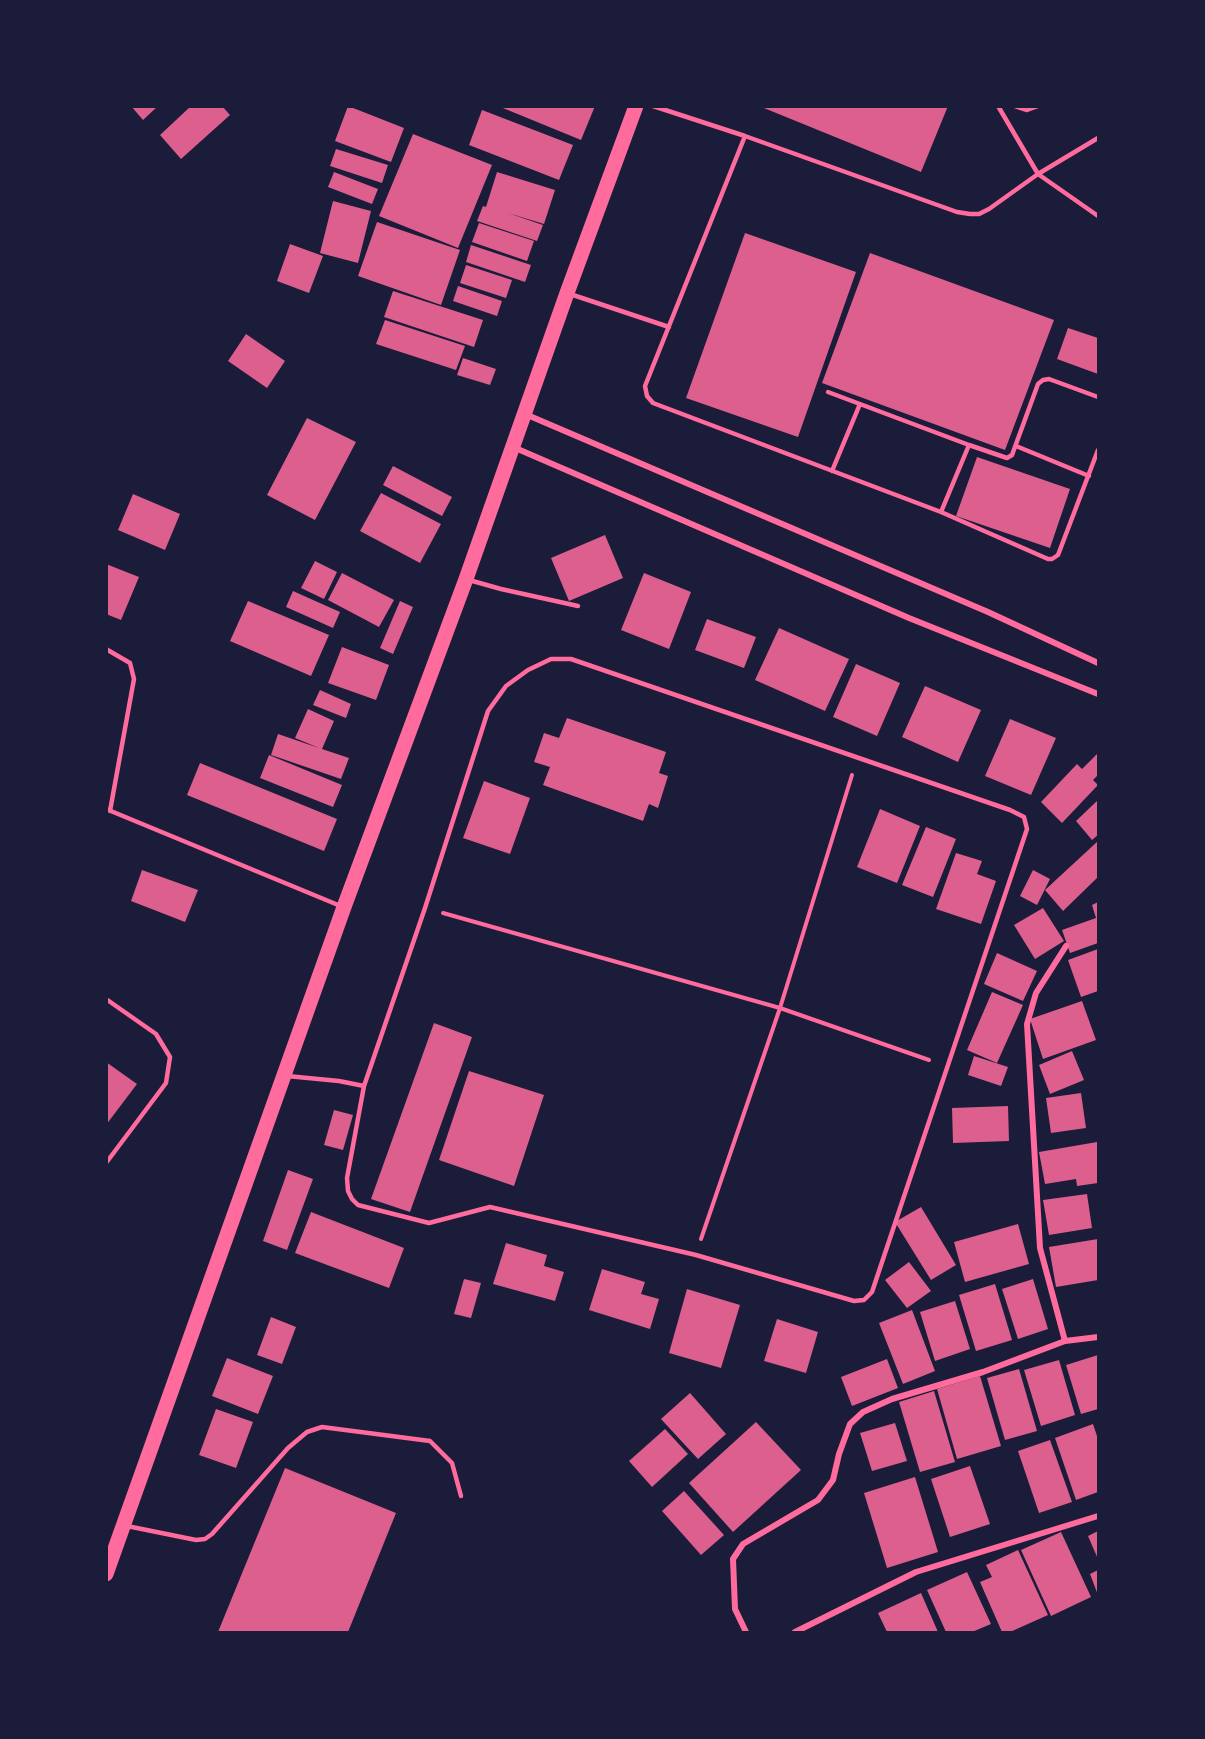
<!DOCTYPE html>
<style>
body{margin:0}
#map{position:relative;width:1205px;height:1739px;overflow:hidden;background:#1b1b3a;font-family:"PT Sans Narrow",sans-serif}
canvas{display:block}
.frame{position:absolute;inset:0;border:108px solid #1b1b3a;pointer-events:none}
</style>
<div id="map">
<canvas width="1205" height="1739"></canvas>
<div class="frame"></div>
</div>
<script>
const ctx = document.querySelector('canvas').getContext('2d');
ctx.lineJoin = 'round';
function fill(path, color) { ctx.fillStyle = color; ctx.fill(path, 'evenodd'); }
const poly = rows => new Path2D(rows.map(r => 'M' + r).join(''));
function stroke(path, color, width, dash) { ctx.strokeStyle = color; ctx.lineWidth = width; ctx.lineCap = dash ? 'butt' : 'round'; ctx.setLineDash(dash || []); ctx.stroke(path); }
fill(poly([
 [131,106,158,106,143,120],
 [191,106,222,106,230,115,181,159,160,135],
 [348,106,404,128,391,162,335,141],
 [498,106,595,106,581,140],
 [759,106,948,106,921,172],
 [482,110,573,145,559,180,469,145],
 [413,134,492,165,458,248,379,216],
 [336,149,388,165,382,183,330,166],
 [334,172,378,189,372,204,328,187],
 [497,172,555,190,544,224,508,213,543,225,537,241,477,221,483,206,486,207],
 [333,201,371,211,358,263,320,253],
 [377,222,460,250,441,305,358,276],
 [479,223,534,241,527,261,472,242],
 [745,233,856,272,798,437,686,398],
 [290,244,323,256,309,293,277,281],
 [471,245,531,265,525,282,466,262],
 [870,253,1054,320,1005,450,822,383],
 [466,265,512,280,506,298,460,283],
 [458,286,502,301,497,316,453,301],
 [393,291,483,320,474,347,384,317],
 [385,320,465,346,456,370,376,344],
 [1068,328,1098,338,1098,374,1057,359],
 [246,334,285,361,267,388,228,361],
 [463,358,496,369,490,385,457,375],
 [307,418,356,442,315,520,267,495],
 [977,457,1070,489,1050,548,956,516],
 [393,466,452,497,442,516,383,485],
 [381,493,441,524,420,563,360,531],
 [133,494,180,514,165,550,118,530],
 [605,535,623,578,569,601,551,558],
 [315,561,337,572,324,599,301,588],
 [106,564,139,577,121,620,106,614],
 [342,573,394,600,379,627,328,600],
 [644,573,691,592,669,649,621,630],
 [293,591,340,612,333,628,286,607],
 [248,601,329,635,311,676,230,641],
 [400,601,413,607,393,654,380,648],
 [707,619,756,637,744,668,695,650],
 [779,628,849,659,825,711,755,680],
 [342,647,389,665,376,700,328,683],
 [856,664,900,683,877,736,833,717],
 [925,686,981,710,958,762,902,737],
 [320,690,351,704,346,718,313,705],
 [308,709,334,721,322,749,349,758,341,779,271,755,278,734,319,748,295,738],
 [567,718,666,752,659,773,668,776,658,808,649,804,643,821,543,785,550,767,534,762,544,733,559,738],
 [1010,719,1056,738,1031,795,985,776],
 [1097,754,1098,755,1098,775,1093,780,1098,785,1062,823,1041,802,1077,764,1082,769],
 [269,755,342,785,333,807,260,778],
 [200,763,337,819,324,851,187,795],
 [484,781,530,798,510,854,463,838],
 [1098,800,1098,835,1092,840,1076,821],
 [880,809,920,826,897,883,857,867],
 [926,827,956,839,933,897,902,885],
 [1098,841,1098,880,1097,878,1063,911,1045,890],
 [956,853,982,861,977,874,996,881,981,924,936,909],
 [142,870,198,890,185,922,131,901],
 [1033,870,1050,879,1037,905,1020,896],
 [1098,902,1098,943,1070,953,1062,930,1096,918,1092,905],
 [1043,908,1064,941,1035,959,1014,925],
 [1098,949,1098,991,1081,997,1068,960],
 [997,953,1037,971,1023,1001,984,984],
 [992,992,1023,1005,997,1063,967,1050],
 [1082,1001,1096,1040,1043,1059,1030,1019],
 [434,1023,472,1037,410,1212,371,1199],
 [1072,1051,1084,1080,1050,1094,1039,1065],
 [974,1056,1008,1067,1001,1086,968,1075],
 [106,1062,137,1084,106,1125],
 [469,1071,544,1095,514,1186,439,1160],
 [1081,1093,1086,1128,1051,1133,1046,1098],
 [1008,1106,1009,1141,953,1143,952,1108],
 [334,1110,353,1115,343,1150,324,1145],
 [1097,1142,1098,1183,1077,1186,1076,1179,1045,1184,1039,1152],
 [288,1170,313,1179,287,1250,263,1241],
 [1087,1194,1092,1228,1049,1235,1043,1200],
 [921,1207,956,1265,931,1280,895,1222],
 [311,1212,404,1248,389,1288,295,1253],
 [1018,1224,1029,1264,965,1282,954,1242],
 [1098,1239,1098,1280,1056,1287,1049,1247],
 [506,1243,547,1255,544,1266,564,1272,555,1301,493,1284],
 [909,1262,931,1291,907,1308,885,1280],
 [602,1269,645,1282,641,1294,659,1299,650,1329,589,1310],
 [464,1279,481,1283,471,1318,454,1314],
 [1033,1279,1048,1329,1018,1339,1002,1289],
 [995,1284,1012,1340,976,1351,959,1295],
 [687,1289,740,1305,721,1368,669,1353],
 [955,1301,970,1349,935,1361,920,1312],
 [912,1310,935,1371,903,1384,879,1323],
 [271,1317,296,1327,282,1364,257,1355],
 [777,1319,818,1332,806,1373,764,1361],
 [1098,1355,1098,1409,1081,1414,1066,1365],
 [227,1358,273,1376,258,1414,212,1396],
 [887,1359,898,1388,852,1406,841,1377],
 [1059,1360,1075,1415,1041,1426,1024,1370],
 [1019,1369,1037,1431,1005,1440,987,1378],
 [980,1376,1001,1446,957,1459,937,1389],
 [934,1391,955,1462,920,1472,899,1402],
 [690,1393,726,1434,698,1459,661,1419],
 [216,1409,253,1422,236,1468,199,1455],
 [756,1422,801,1470,733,1532,689,1483],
 [895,1423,907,1461,872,1471,860,1433],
 [1093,1424,1098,1439,1098,1492,1076,1500,1055,1438],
 [665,1429,688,1454,652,1487,629,1461],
 [1050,1440,1072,1502,1039,1513,1018,1451],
 [970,1466,990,1524,950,1537,931,1479],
 [285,1468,396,1513,348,1632,218,1632],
 [915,1477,938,1552,887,1568,864,1493],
 [684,1491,724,1535,701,1555,662,1511],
 [1098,1531,1098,1559,1088,1536],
 [1061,1532,1091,1597,1051,1616,1021,1550],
 [1018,1550,1048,1615,1010,1632,1002,1632,980,1582,992,1577,986,1565],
 [1098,1570,1098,1595,1090,1574],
 [967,1572,991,1624,972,1632,946,1632,927,1590],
 [921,1593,938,1632,887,1632,878,1613]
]), '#dd5f8e');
stroke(poly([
 [443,913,780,1008,929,1060],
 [701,1239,780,1008,852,775]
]), '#ff6b9d', 4);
stroke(poly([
 [653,106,745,136,957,212,970,214,979,214,989,209,1038,174,1098,138],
 [998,106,1038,174,1098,216],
 [1015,106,1027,110,1038,106],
 [745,136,645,386,647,396,653,403,941,512,1048,559,1052,559,1058,555,1098,450],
 [570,294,669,327],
 [828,392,969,445,1007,458,1012,455,1038,384,1043,380,1049,379,1098,397],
 [1016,446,1089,476],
 [832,471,860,404],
 [941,512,969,445],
 [469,580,501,589,578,606],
 [106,649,130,663,134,679,110,811],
 [551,659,571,659,1010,810,1024,817,1027,829,872,1292,864,1300,854,1301,696,1255,490,1207,429,1223,358,1205,352,1199,348,1191,347,1178,364,1086,425,908,488,711,506,686,528,670,551,659],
 [106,809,343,907],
 [106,999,156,1034,170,1057,166,1083,106,1163],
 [287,1076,339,1081,364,1086],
 [127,1526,196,1540,205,1539,212,1534,288,1448,307,1432,322,1427,430,1441,452,1463,461,1496]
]), '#ff6b9d', 4.5);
stroke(poly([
 [525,414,988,612,1098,663],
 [513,447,909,618,1098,694],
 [1065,1341,1040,1248,1027,1024,1036,993,1066,946],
 [746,1632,735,1609,733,1559,743,1544,818,1500,833,1480,839,1454,850,1424,863,1412,892,1399,983,1372,1065,1341,1098,1337],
 [795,1632,916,1572,1098,1516]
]), '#ff6b9d', 6);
stroke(poly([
 [106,1574,344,907,466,579,567,293,636,106]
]), '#ff6b9d', 15);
</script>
